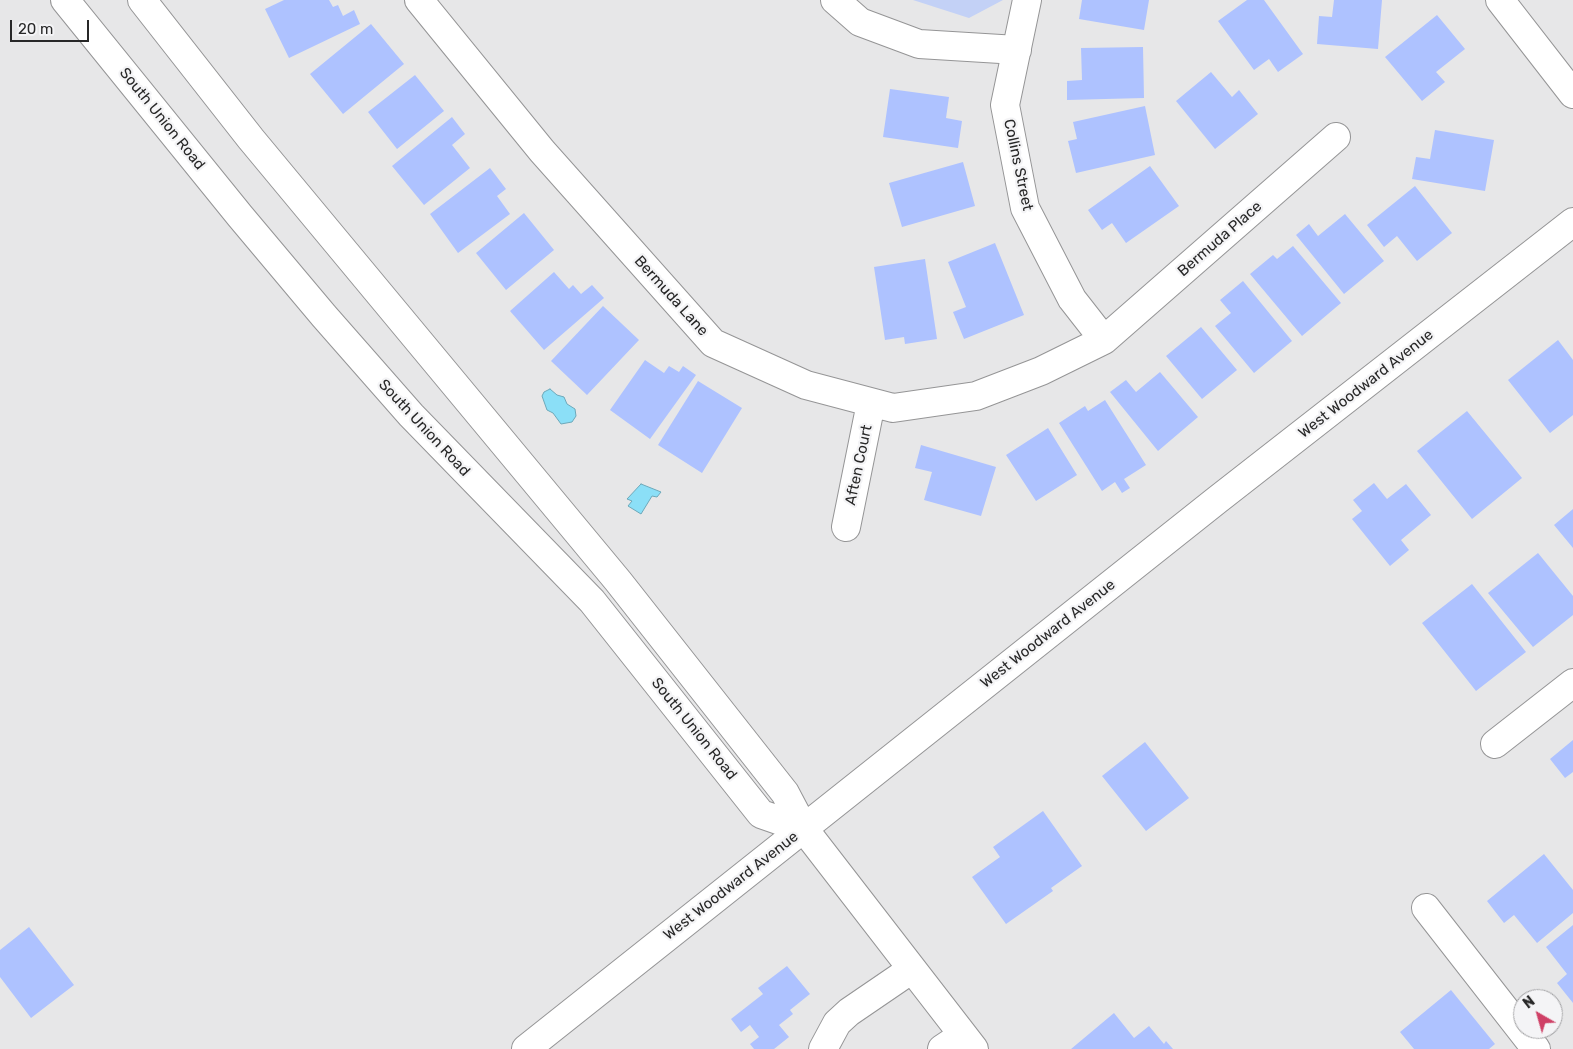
<!DOCTYPE html>
<style>
body{margin:0}
#map{position:relative;width:1573px;height:1049px;overflow:hidden;background:#e7e7e8;font-family:Rubik,sans-serif}
canvas{display:block}
.north{position:absolute;left:1513px;top:989px;width:50px;height:50px;box-sizing:border-box;background:#f4f4f6;border:1px solid #a2a2a4;border-radius:50%;rotate:322deg;font-size:14px;font-weight:700;line-height:20px;text-align:center;color:#282828}
.north::after{content:'';display:block;margin:auto;width:18px;height:22px;background:#cf4066;clip-path:polygon(50% 0,100% 100%,50% 72%,0 100%)}
.scale{position:absolute;left:10px;top:20px;width:79px;height:22px;box-sizing:border-box;border:2px solid #282828;border-top:0;padding-left:6px;font-size:15px;line-height:18px;white-space:nowrap;color:#282828;-webkit-text-stroke:4px #f4f4f6;paint-order:stroke}
</style>
<div id="map">
<canvas width="1573" height="1049"></canvas>
<div class="north">N</div>
<div class="scale">20 m</div>
</div>
<script>
const ctx = document.querySelector('canvas').getContext('2d');
ctx.lineJoin = 'round';
function fill(path, color) { ctx.fillStyle = color; ctx.fill(path, 'evenodd'); }
const poly = rows => new Path2D(rows.map(r => 'M' + r).join(''));
function stroke(path, color, width, dash) { ctx.strokeStyle = color; ctx.lineWidth = width; ctx.lineCap = dash ? 'butt' : 'round'; ctx.setLineDash(dash || []); ctx.stroke(path); }
function write(font, color, halo, rows, align = 'center') {
  ctx.font = font + ' Rubik,sans-serif'; ctx.lineWidth = 4.5; ctx.setLineDash([]); ctx.textBaseline = 'middle'; ctx.strokeStyle = halo; ctx.fillStyle = color; for (const [text, x, y, turn = 0] of rows) {
    ctx.save(); ctx.translate(x, y); ctx.rotate((+turn || 0) * Math.PI / 180); ctx.textAlign = isNaN(turn) ? turn : align; if (halo) ctx.strokeText(text, 0, 0); ctx.fillText(text, 0, 0); ctx.restore();
  }
}
fill(poly([
 [913,0,1003,0,969,18]
]), '#c3d1f6');
const water = poly([
 [550,389,557,395,564,397,567,404,575,409,576,416,572,422,561,424,553,413,547,410,542,396,544,392,550,389],
 [641,484,661,492,657,497,652,496,641,514,628,506,632,501,627,499,641,484]
]);
fill(water, '#8bdff7');
stroke(water, '#6da8b9', 1);
fill(poly([
 [284,0,329,0,333,7,338,5,343,16,354,10,360,24,289,58,265,9],
 [1082,0,1149,0,1144,30,1079,19],
 [1247,0,1264,0,1303,54,1278,72,1269,59,1254,70,1218,21],
 [1334,0,1382,0,1378,49,1317,44,1319,16,1332,17],
 [1437,15,1465,49,1436,72,1445,82,1422,101,1385,57],
 [371,24,404,64,343,114,310,74],
 [1143,47,1144,98,1067,100,1067,81,1082,80,1081,48],
 [1211,72,1232,97,1239,90,1258,114,1215,149,1176,101],
 [415,75,444,111,397,149,368,112],
 [890,89,949,97,946,118,962,121,958,148,883,137],
 [1145,106,1155,155,1076,173,1068,141,1077,139,1073,122],
 [452,117,465,134,452,145,470,168,424,205,392,166],
 [1435,130,1494,140,1485,191,1412,179,1416,157,1430,159],
 [963,162,975,206,902,227,889,183],
 [1150,166,1179,206,1126,243,1112,223,1102,230,1088,210],
 [490,168,506,189,497,196,510,214,458,253,430,214],
 [1415,186,1452,233,1417,261,1397,236,1384,247,1367,225],
 [524,213,554,250,506,290,476,253],
 [1345,214,1384,261,1344,294,1296,235,1309,224,1318,236],
 [995,243,1024,315,964,339,953,312,966,307,948,262],
 [1293,246,1341,303,1302,336,1250,274,1273,255,1277,259],
 [925,259,937,339,905,344,904,337,885,340,874,267],
 [554,272,569,289,573,285,581,294,592,285,604,298,544,350,510,311],
 [1243,281,1292,341,1254,373,1215,326,1231,313,1220,300],
 [603,306,639,340,587,395,551,361],
 [1201,327,1237,370,1202,399,1166,356],
 [1558,340,1573,360,1573,415,1550,433,1508,380],
 [645,360,664,373,669,366,679,372,683,366,696,375,650,439,610,410],
 [1160,372,1198,417,1158,451,1110,392,1126,380,1136,392],
 [698,381,742,408,702,473,658,445],
 [1105,400,1146,465,1124,479,1130,488,1122,493,1115,482,1102,491,1059,423,1085,406,1088,411],
 [1467,411,1522,478,1472,519,1417,451],
 [1048,428,1077,475,1036,501,1006,455],
 [921,445,996,467,981,516,924,500,932,472,915,468],
 [1374,483,1387,499,1406,484,1431,515,1401,540,1409,550,1390,566,1352,519,1362,511,1353,500],
 [1573,509,1573,548,1554,525],
 [1538,553,1573,596,1573,615,1533,647,1488,593],
 [1472,584,1526,652,1476,691,1422,623],
 [1573,740,1573,772,1565,778,1550,759],
 [1145,742,1189,798,1146,831,1102,776],
 [1043,811,1082,866,1051,888,1053,891,1006,924,972,877,1000,857,993,847],
 [1544,854,1573,890,1573,913,1537,943,1514,915,1504,923,1487,901],
 [1573,925,1573,1003,1557,983,1567,974,1546,947],
 [29,927,74,985,31,1018,0,977,0,950],
 [787,966,810,994,790,1010,793,1014,779,1025,789,1037,774,1049,754,1049,750,1044,759,1037,750,1025,741,1032,731,1019,763,994,758,988],
 [1451,990,1495,1044,1489,1049,1414,1049,1400,1032],
 [1114,1013,1134,1038,1149,1026,1164,1044,1166,1041,1173,1049,1071,1049]
]), '#aec2ff');
const minor = poly([
 [65,0,240,216,324,316,411,415,592,601,761,814,804,829],
 [142,0,251,139,618,581,785,793,804,829,974,1049],
 [419,0,542,151,713,343,806,385,893,408,976,396,1041,371,1104,340,1336,137],
 [835,0,860,22,919,44,1017,50],
 [1027,0,1005,105,1025,208,1072,299,1104,340],
 [1500,0,1573,94],
 [846,527,871,403],
 [1495,744,1573,683],
 [1426,908,1536,1049],
 [526,1049,1217,500,1573,222],
 [823,1049,837,1023,849,1012,912,969],
 [942,1049,963,1035]
]);
stroke(minor, '#959596', 30);
stroke(minor, '#fff', 28);
write('15px', '#282828', '#f4f4f6', [
 ["South Union Road",162,119,51],
 ["Collins Street",1018,165,78],
 ["Bermuda Place",1220,239,-41],
 ["Bermuda Lane",671,296,48],
 ["West Woodward Avenue",1366,384,-38],
 ["South Union Road",424,428,47],
 ["Aften Court",859,465,-78],
 ["West Woodward Avenue",1048,634,-38],
 ["South Union Road",694,729,51],
 ["West Woodward Avenue",731,886,-38]
]);
</script>
